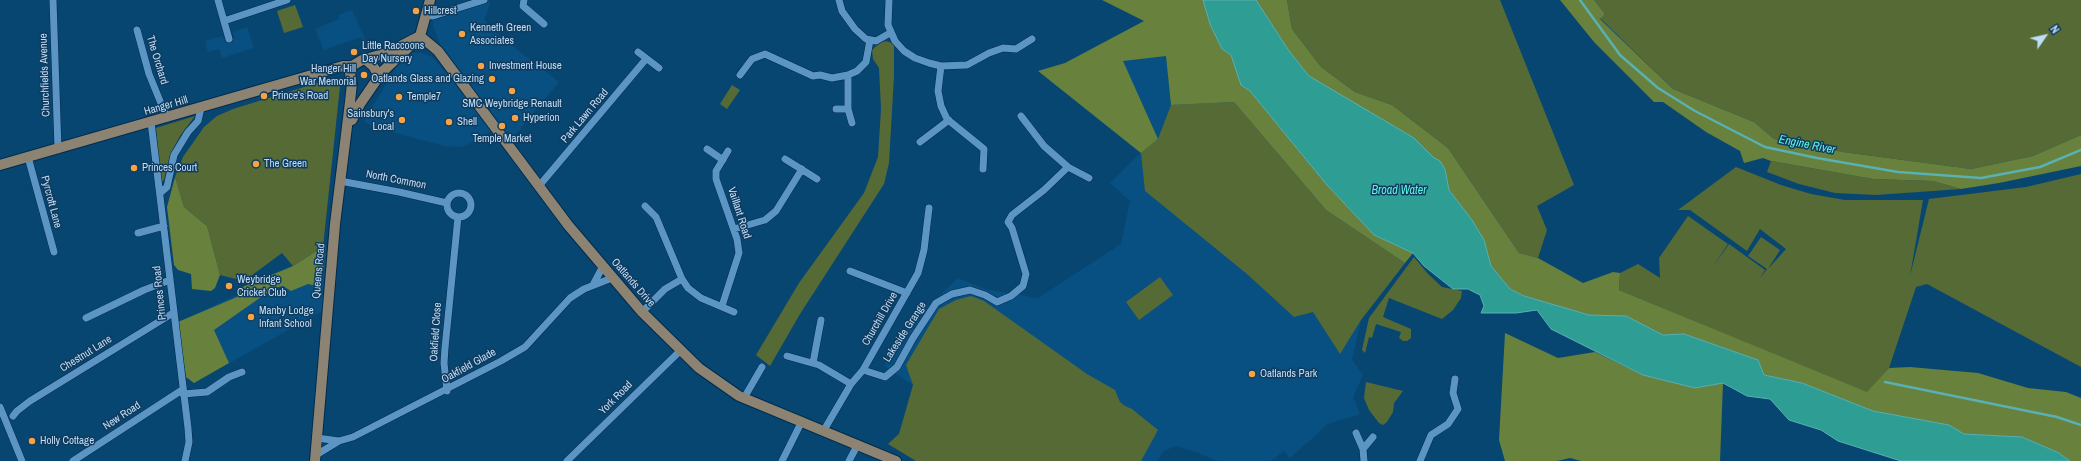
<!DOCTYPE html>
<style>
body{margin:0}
#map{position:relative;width:2081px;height:461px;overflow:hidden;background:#084672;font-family:"Archivo Narrow",sans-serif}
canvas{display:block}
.north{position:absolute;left:2025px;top:16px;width:40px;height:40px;-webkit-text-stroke:3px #103b5d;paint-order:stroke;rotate:56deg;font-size:11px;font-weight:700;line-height:16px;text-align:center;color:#c0ddf7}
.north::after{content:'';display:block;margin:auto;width:14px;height:18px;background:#c0ddf7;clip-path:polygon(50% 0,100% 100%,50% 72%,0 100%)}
</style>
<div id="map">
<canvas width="2081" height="461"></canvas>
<div class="north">N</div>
</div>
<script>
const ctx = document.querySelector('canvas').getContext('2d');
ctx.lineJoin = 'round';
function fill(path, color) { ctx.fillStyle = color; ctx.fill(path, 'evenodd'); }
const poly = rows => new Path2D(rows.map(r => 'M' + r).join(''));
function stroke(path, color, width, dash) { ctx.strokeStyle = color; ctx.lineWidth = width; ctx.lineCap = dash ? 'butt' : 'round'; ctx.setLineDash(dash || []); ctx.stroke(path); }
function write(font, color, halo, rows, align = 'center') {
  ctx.font = font + ' "Archivo Narrow",sans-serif'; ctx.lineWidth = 3; ctx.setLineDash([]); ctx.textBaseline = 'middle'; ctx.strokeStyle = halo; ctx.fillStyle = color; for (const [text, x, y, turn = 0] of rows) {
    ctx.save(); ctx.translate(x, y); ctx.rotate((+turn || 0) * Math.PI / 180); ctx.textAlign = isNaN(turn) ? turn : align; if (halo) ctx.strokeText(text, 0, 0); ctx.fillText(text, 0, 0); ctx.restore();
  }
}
fill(poly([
 [491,1,484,20,502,38,559,82,509,142,497,126,480,139,461,147,444,146,374,127,364,121,395,69,404,56,412,53,421,53,432,57,458,86,480,99,442,49,433,26,433,21,437,19],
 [352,10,366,41,362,42,361,37,324,50,315,29,339,19,338,15],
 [247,27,254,48,222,58,219,49,208,52,205,41,223,36,225,42,235,38,233,32],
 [1205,33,1413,253,1361,320,1352,359,1363,375,1353,397,1360,414,1328,424,1290,458,1284,451,1271,461,1217,461,1196,452,1176,446,1164,451,1157,461,916,461,888,444,899,434,913,385,884,366,909,324,958,278,985,289,1038,298,1121,244,1130,201,1110,183,1140,153,1084,108,1123,61],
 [327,253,322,311,194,383,186,377,178,322]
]), '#085081');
fill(poly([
 [1287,0,1500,0,1574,185,1537,206,1547,230,1538,258,1519,253,1448,148,1392,105,1355,92,1321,67,1292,29],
 [1594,0,2081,0,2081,135,2033,156,1971,169,1843,152,1774,139,1754,122,1673,89,1600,18,1605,14],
 [295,5,303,27,284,33,277,11],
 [886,41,894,44,894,76,889,163,884,184,800,314,770,366,756,355,799,283,864,193,878,157,881,109,879,68,873,59,872,50,880,43],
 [333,78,337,79,340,86,323,247,293,266,282,253,244,281,220,275,207,226,184,207,175,177,183,157,204,127,217,116,233,109],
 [732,85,740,90,727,109,720,104],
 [1234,102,1326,210,1405,263,1361,320,1340,354,1313,312,1294,317,1247,274,1145,191,1141,153,1158,139,1171,105],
 [195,116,180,136,170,155,164,180,161,182,156,128],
 [1771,161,1873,179,1933,181,1961,189,1876,195,1835,193,1799,184,1767,172],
 [1736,167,1781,185,1811,194,1845,200,1923,200,1910,276,1929,199,2026,187,2081,174,2081,367,1927,284,1916,287,1889,368,1867,393,1619,290,1620,273,1638,264,1660,278,1659,258,1688,216,1728,244,1712,268,1729,244,1765,270,1760,278,1767,269,1748,256,1761,237,1780,250,1768,269,1786,249,1760,229,1747,251,1690,210,1678,210],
 [1414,257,1428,274,1442,287,1462,291,1461,298,1453,310,1442,319,1389,298,1383,317,1411,329,1411,338,1407,341,1403,341,1399,338,1401,332,1376,324,1372,338,1369,337,1365,353,1362,350,1369,318],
 [1160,277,1173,295,1139,320,1126,302],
 [971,296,984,301,1087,374,1115,390,1120,402,1125,406,1132,409,1158,430,1141,461,916,461,888,444,899,434,913,385,906,365,939,309,956,300],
 [1366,382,1403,391,1394,403,1393,412,1387,422,1383,425,1379,423,1369,410,1364,398]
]), '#566a36');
fill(poly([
 [1102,0,1203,0,1210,24,1222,49,1231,55,1241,85,1250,91,1327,185,1374,235,1413,253,1405,263,1326,210,1234,102,1171,105,1166,56,1123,61,1158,139,1141,153,1038,71,1065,63,1144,21],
 [1256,0,1287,0,1292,29,1321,67,1355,92,1392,105,1448,148,1519,253,1538,258,1583,283,1613,272,1620,273,1619,290,1867,392,1889,368,1910,367,1978,373,2028,388,2066,392,2081,398,2081,461,2070,461,2059,453,2022,437,1964,434,1949,425,1873,411,1802,383,1764,375,1758,360,1684,334,1663,335,1626,316,1589,315,1524,296,1510,289,1491,266,1484,240,1472,220,1449,190,1445,169,1414,138,1339,96,1309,76,1289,51],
 [1560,0,1594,0,1605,14,1600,19,1673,89,1754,122,1774,139,1843,152,1971,169,2033,156,2081,135,2081,166,1999,183,1961,189,1933,181,1873,179,1771,161,1763,158,1744,163,1740,151,1706,132,1663,102,1654,102,1594,42],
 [175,177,184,207,207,226,220,275,215,288,211,291,192,289,191,274,178,270,174,265,167,207],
 [326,245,321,287,308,284,291,291,283,286,274,288,214,330,229,363,194,383,186,377,178,322,237,297,240,288,293,266],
 [1505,333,1558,358,1595,352,1643,375,1695,388,1723,383,1720,461,1581,461,1570,458,1557,461,1505,461,1499,440]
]), '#68813d');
const water = poly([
 [1203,0,1256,0,1289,51,1309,76,1414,138,1433,157,1440,161,1445,169,1449,190,1472,220,1484,240,1491,266,1510,289,1524,296,1589,315,1626,316,1663,335,1684,334,1758,360,1764,375,1802,383,1873,411,1949,425,1964,434,2022,437,2059,453,2070,461,1901,461,1838,441,1821,430,1789,420,1770,399,1747,396,1723,383,1695,388,1643,375,1551,329,1537,310,1516,313,1481,313,1484,306,1480,295,1468,289,1453,289,1424,266,1413,253,1374,235,1327,185,1250,91,1241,85,1231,55,1222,49,1210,24,1203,0]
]);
fill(water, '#2e9d94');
stroke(water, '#5ab0b2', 1);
stroke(poly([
 [1580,0,1620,55,1658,88,1695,111,1765,147,1817,158,1898,172,1981,178,2040,167,2081,150],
 [1885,382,2057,417,2081,425]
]), '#5ab0b2', 2.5);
const minor = poly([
 [53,0,58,149],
 [218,0,229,39],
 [524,0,523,6,544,24],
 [839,0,842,11,855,29,866,39,876,41,890,33],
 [889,0,888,25,895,41,904,51,915,58,929,63,941,66,967,65,989,53,1003,48,1016,49,1032,39],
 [426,15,433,16,484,0],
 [224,21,287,0],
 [137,30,149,74,167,118],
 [638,52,659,68],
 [941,66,938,91,941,106,947,119,984,149,983,169],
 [740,75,752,59,765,54,813,76,820,75,832,78,848,75,857,71,866,62,870,40],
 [836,109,848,109,848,75],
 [848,109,852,123],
 [1021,116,1044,146,1068,167],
 [151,122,188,428,189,442,185,461],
 [920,142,949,120],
 [707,149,723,160],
 [28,157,54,252],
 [785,159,817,179],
 [340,181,399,192,447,203],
 [539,186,646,59],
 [160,193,167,187,174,155,188,132,198,121,201,108],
 '447 205a12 12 0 1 1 24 0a12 12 0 1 1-24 0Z',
 [645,206,656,217,682,279,688,288,701,298,734,312],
 [734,229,765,220,776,211,802,169],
 [138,233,164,226],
 [850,271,907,293],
 [593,285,603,266],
 [722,306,739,253,737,239,716,179,716,171,728,151],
 [642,312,665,289,682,279],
 [86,318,144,290,170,280],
 [787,356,819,365,851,384],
 [813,363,821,320],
 [863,370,885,377,897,367,913,338,936,303,952,294,970,290,985,295,997,302,1011,296,1023,286,1026,274,1012,228,1008,222,1012,215,1044,190,1068,167,1089,178],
 [447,391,444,363,445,348,458,217],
 [183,394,207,392,229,377,242,372],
 [744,398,762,367],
 [0,407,22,461],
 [13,416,17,411,30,401,173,313],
 [824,430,851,384,863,370,918,273,924,250,929,208],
 [1356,433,1363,449,1364,461],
 [317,438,339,441,353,437,501,361,525,347,570,298,584,289,612,278],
 [1363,449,1373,437],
 [316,455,339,441],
 [73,461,182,390],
 [567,461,680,351],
 [782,461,802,421],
 [849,461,858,444],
 [1420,461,1431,435,1448,424,1458,409,1453,393,1455,379]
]);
const major = poly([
 [420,36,438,51,568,225,642,312,699,368,739,396,896,461],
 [420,36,430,0],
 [365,59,373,66,379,76],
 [352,120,360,104,382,72,412,44],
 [0,165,343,66,352,66,362,60,387,53,420,36],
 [315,461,335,224,350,102,352,83,350,73,352,66]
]);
stroke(minor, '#002b4c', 8);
stroke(major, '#002b4c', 12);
stroke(minor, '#5c94c4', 7);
stroke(major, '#8d8372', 10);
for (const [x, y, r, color] of [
 [416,11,4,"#f5a345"],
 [462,34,4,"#f5a345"],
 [354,52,4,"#f5a345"],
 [481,66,4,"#f5a345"],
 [364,75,4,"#f5a345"],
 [492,79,4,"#f5a345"],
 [512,91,4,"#f5a345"],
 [264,96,4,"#f5a345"],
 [399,97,4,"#f5a345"],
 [515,118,4,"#f5a345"],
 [402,120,4,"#f5a345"],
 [449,122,4,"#f5a345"],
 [502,126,4,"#f5a345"],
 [256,164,4,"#f5a345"],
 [134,168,4,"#f5a345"],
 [229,286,4,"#f5a345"],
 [251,317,4,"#f5a345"],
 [1252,374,4,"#f5a345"],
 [32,441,4,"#f5a345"]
]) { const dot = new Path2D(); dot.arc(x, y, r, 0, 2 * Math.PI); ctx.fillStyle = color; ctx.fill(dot); stroke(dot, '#103b5d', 1.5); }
write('11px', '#c0ddf7', '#103b5d', [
 ["Hillcrest",424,11],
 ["Kenneth Green",470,28],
 ["Associates",470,41],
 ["Little Raccoons",362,46],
 ["Day Nursery",362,59],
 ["Investment House",489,66],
 ["Hanger Hill",356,69,"right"],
 ["War Memorial",356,82,"right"],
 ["Oatlands Glass and Glazing",484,79,"right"],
 ["Prince's Road",272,96],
 ["Temple7",407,97],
 ["SMC Weybridge Renault",512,104,"center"],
 ["Sainsbury's",394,114,"right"],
 ["Local",394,127,"right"],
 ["Hyperion",523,118],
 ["Shell",457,122],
 ["Temple Market",502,139,"center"],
 ["The Green",264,164],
 ["Princes Court",142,168],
 ["Weybridge",237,280],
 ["Cricket Club",237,293],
 ["Manby Lodge",259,311],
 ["Infant School",259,324],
 ["Oatlands Park",1260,374],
 ["Holly Cottage",40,441]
], 'left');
write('11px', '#c0ddf7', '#103b5d', [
 ["The Orchard",157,60,73],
 ["Churchfields Avenue",45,75,-92],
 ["Hanger Hill",166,106,-16],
 ["Park Lawn Road",585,116,-50],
 ["North Common",396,180,11],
 ["Pyrcroft Lane",51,202,75],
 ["Vaillant Road",739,213,72],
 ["Queens Road",319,271,-85],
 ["Oatlands Drive",633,283,49],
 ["Princes Road",160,293,-96],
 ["Churchill Drive",880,319,-60],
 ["Oakfield Close",436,332,-86],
 ["Lakeside Grange",905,332,-57],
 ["Chestnut Lane",86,354,-32],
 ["Oakfield Glade",469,366,-29],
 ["York Road",616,398,-45],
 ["New Road",122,416,-33]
]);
write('italic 12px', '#5ff5e7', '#103b5d', [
 ["Engine River",1807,145,11],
 ["Broad Water",1399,191]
]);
</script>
